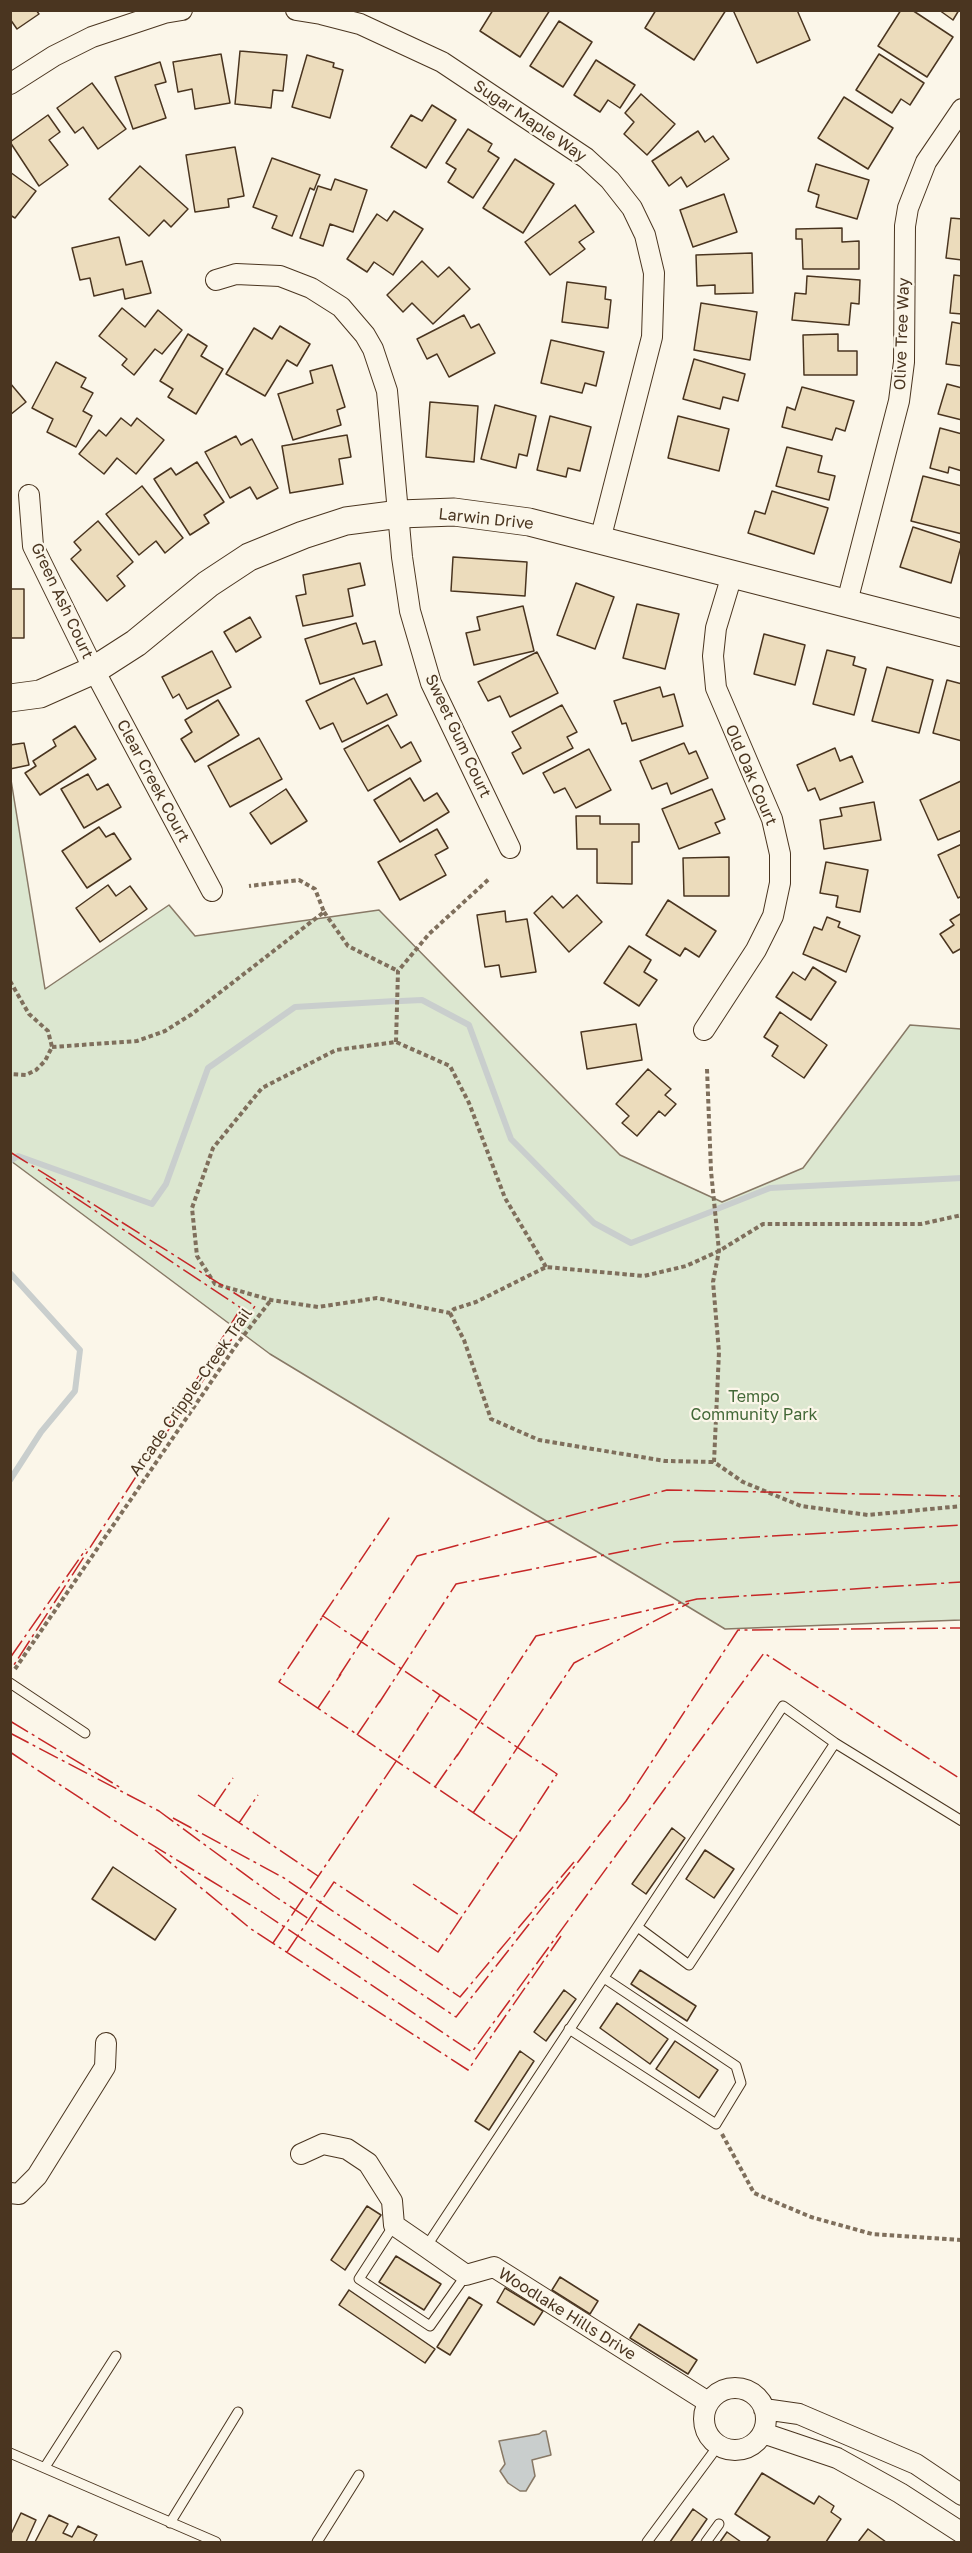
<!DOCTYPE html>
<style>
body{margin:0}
#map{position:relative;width:972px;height:2553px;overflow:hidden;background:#fbf6e9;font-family:"Golos Text",sans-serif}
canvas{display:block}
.frame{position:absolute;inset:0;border:12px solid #4a3520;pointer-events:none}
</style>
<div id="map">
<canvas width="972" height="2553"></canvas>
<div class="frame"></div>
</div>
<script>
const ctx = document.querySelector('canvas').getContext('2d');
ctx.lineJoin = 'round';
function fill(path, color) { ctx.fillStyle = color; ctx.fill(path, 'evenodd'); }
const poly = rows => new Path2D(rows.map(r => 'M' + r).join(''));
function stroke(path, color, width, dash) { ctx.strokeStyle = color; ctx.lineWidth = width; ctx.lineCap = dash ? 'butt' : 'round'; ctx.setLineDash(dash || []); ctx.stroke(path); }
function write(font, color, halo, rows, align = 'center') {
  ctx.font = font + ' "Golos Text",sans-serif'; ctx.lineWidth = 4.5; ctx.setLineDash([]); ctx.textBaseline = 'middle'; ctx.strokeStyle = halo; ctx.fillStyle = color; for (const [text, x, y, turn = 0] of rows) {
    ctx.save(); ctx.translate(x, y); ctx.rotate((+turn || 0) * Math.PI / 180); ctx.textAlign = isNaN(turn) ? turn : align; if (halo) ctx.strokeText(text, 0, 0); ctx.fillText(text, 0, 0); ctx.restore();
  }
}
const green = poly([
 [11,780,45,989,169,905,195,936,379,910,620,1155,722,1202,803,1168,910,1025,961,1029,961,1620,725,1629,270,1354,11,1161,11,780]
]);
fill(green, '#dce7d0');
stroke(green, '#887966', 1.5);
const water = poly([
 [543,2431,546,2431,551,2455,532,2460,535,2476,526,2491,520,2491,508,2483,500,2471,505,2464,499,2441,539,2434,543,2431]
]);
fill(water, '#c9cecd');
stroke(water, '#887966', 1.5);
stroke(poly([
 [401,1001,422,1000,469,1025,511,1139,594,1223,631,1243,713,1211],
 [10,1161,18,1156,152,1204,166,1184,208,1068,295,1007,395,1001],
 [717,1209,770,1188,962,1178],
 [10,1273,80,1350,75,1391,41,1432,10,1480]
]), '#c9cecd', 6);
const building = poly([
 [10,10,36,10,39,14,17,29,10,19,10,10],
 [493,10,550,10,520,57,480,31,493,10],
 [656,10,726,10,694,60,645,28,656,10],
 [733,10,797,10,810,40,757,63,733,10],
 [901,10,912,10,953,37,927,77,878,46,901,10],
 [939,10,959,10,953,20,939,10],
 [559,21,592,42,563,87,530,66,559,21],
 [240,51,287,55,283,91,273,90,271,108,235,104,240,51],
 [221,54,230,103,195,109,192,89,178,92,173,62,221,54],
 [879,54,924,83,910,105,901,99,892,113,856,90,879,54],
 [307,55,334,63,333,67,343,70,330,118,292,107,307,55],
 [596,60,635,85,620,108,608,100,600,112,574,95,596,60],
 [160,62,166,82,155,85,166,118,133,129,115,77,160,62],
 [92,83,126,129,98,149,83,127,75,133,57,108,92,83],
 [641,94,675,124,647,155,624,134,634,122,625,113,641,94],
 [844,97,893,128,868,169,818,138,844,97],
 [432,105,456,120,426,168,391,147,411,115,422,121,432,105],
 [48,115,60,132,49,140,68,165,39,186,10,142,48,115],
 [468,129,492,144,488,151,499,158,473,198,448,182,456,169,446,163,468,129],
 [698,131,705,142,713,136,729,159,687,187,681,177,669,186,652,161,698,131],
 [235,147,244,196,228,199,229,207,195,212,186,155,235,147],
 [272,158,320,175,314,190,310,188,292,236,272,228,277,216,253,207,272,158],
 [515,159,554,184,523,233,483,208,515,159],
 [816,164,869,180,857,219,816,207,819,195,808,191,816,164],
 [140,166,188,209,171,227,164,220,149,236,109,199,140,166],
 [10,172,36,191,15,218,10,215,10,172],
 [335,179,367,190,353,232,330,224,323,246,300,238,318,186,331,190,335,179],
 [724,194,737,232,693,247,680,210,724,194],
 [575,205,594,232,579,242,585,249,550,275,525,242,575,205],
 [394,211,423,229,393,275,374,262,367,272,347,259,377,214,387,221,394,211],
 [951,218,962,219,962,260,946,258,951,218],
 [842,228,842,242,859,241,859,269,803,269,802,239,796,239,796,229,842,228],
 [119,237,126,265,142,261,151,293,125,299,123,289,94,296,90,278,80,280,72,248,119,237],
 [752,253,753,293,715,294,715,285,697,286,696,255,752,253],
 [422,261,438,277,449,267,470,289,433,324,412,303,403,312,387,295,422,261],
 [954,275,962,276,962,314,950,313,954,275],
 [807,276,860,280,859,304,851,303,849,325,792,320,795,293,806,294,807,276],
 [567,282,606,287,605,299,611,300,608,328,562,322,567,282],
 [701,303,757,312,750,360,694,350,701,303],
 [122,308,145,327,158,310,182,330,162,354,155,349,134,375,122,365,127,359,99,336,122,308],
 [464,315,471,328,479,324,495,353,449,377,437,354,427,359,417,339,464,315],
 [952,322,962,324,962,366,946,364,952,322],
 [280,326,310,344,297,366,287,360,265,396,226,374,254,328,272,339,280,326],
 [188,334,207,346,201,356,223,369,196,414,168,397,173,389,160,381,188,334],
 [838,334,838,351,857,351,857,375,804,375,803,335,838,334],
 [551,340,604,352,596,386,585,383,582,393,541,383,551,340],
 [694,359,745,374,738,401,723,397,720,409,683,399,694,359],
 [56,362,86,378,81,387,93,393,83,411,92,416,76,447,47,432,53,419,32,408,56,362],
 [332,365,345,407,337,410,341,425,293,440,278,394,313,383,310,371,332,365],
 [10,383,26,402,10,415,10,383],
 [947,384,962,388,962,420,938,414,947,384],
 [802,387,854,401,845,431,836,428,832,440,782,427,787,407,795,410,802,387],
 [430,402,478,406,474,462,426,457,430,402],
 [495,405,536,416,527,456,519,454,516,468,481,459,495,405],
 [550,416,591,427,580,471,568,468,566,477,537,470,550,416],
 [678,416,729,429,719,471,668,458,678,416],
 [121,418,131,426,137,418,164,440,136,474,117,458,104,474,79,454,99,430,106,436,121,418],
 [940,428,962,434,962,471,949,467,948,473,930,468,940,428],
 [347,435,351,457,339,459,343,484,290,493,282,446,347,435],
 [236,436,241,445,252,439,278,488,257,499,250,487,230,498,205,452,236,436],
 [787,447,822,456,818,472,835,476,829,500,776,486,787,447],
 [197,462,224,502,204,515,209,523,190,535,154,479,171,468,176,475,197,462],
 [923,476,962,486,962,534,911,521,923,476],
 [142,486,183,538,165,553,156,541,139,555,106,514,142,486],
 [772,491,828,508,814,554,748,533,755,511,765,514,772,491],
 [98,521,133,562,117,576,125,586,107,601,71,559,81,550,74,542,98,521],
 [913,527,962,543,951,583,900,567,913,527],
 [453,557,527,562,525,596,451,591,453,557],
 [360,563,365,585,348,589,353,616,303,626,296,596,306,594,303,575,360,563],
 [576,583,614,597,595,649,557,635,576,583],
 [10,589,24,589,24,638,10,638,10,589],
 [637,604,679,614,665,669,623,658,637,604],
 [523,606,534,651,474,665,466,633,480,630,477,617,523,606],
 [250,617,261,637,236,652,224,632,250,617],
 [356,623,363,644,375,641,382,665,320,684,305,639,356,623],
 [764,634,805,645,795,685,754,674,764,634],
 [827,650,855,657,853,665,866,669,854,715,813,704,827,650],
 [212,651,231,687,187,709,179,694,173,698,162,677,212,651],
 [537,652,558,693,510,717,500,696,488,701,478,682,537,652],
 [887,667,933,680,919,733,872,721,887,667],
 [354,678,367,704,387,694,397,715,342,742,333,723,320,729,306,701,354,678],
 [947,680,962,684,962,741,933,733,947,680],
 [660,687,663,697,674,694,683,726,632,741,626,723,622,724,614,701,660,687],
 [218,700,239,735,195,762,181,739,192,732,185,720,218,700],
 [562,705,577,732,567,737,573,748,523,774,512,753,521,748,512,732,562,705],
 [388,725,401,748,411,742,421,761,368,791,344,749,388,725],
 [75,726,96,759,40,795,25,773,36,766,33,761,56,746,53,740,75,726],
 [259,738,282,779,230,807,208,766,259,738],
 [24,743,29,765,10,769,10,745,24,743],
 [684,743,689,754,696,751,708,778,671,794,667,783,652,789,640,761,684,743],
 [835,748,840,761,852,756,863,782,820,800,815,788,808,791,797,765,835,748],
 [589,749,611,790,576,808,565,788,554,793,543,773,589,749],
 [88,774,97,790,108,784,121,807,84,828,61,789,88,774],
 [410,778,424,801,437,793,449,812,400,842,374,800,410,778],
 [961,781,962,830,938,840,920,800,961,781],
 [286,789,307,821,271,844,250,813,286,789],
 [712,789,725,819,715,823,720,833,679,849,662,809,712,789],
 [874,802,881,840,824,849,820,820,842,816,840,808,874,802],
 [576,816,600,816,600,824,639,824,639,842,632,842,632,884,597,883,597,849,577,849,576,816],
 [99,827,106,837,114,833,131,859,87,888,62,851,99,827],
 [437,829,448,848,435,855,446,875,400,900,378,862,437,829],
 [962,844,962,896,958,898,938,855,962,844],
 [729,857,729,896,684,896,683,858,729,857],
 [826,862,868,870,860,912,836,907,838,896,820,893,826,862],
 [108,885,116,896,130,886,147,909,100,942,76,908,108,885],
 [577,895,602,922,569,952,534,913,552,896,563,908,577,895],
 [668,900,716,931,699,957,685,948,680,956,646,935,668,900],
 [505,911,506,922,527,919,536,972,501,977,499,965,485,967,477,915,505,911],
 [962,913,962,948,953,953,940,934,954,925,950,920,962,913],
 [827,917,840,922,838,927,860,936,846,972,803,954,814,927,822,930,827,917],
 [629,946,651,960,644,972,657,980,639,1006,604,983,629,946],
 [813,967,836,982,811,1020,776,997,793,972,805,980,813,967],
 [780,1012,827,1045,804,1078,772,1056,778,1046,764,1037,780,1012],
 [636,1024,642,1060,587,1069,581,1032,636,1024],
 [648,1069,671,1089,665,1095,676,1104,665,1116,659,1111,637,1136,622,1123,629,1116,616,1104,648,1069],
 [672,1828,685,1838,646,1894,632,1884,672,1828],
 [705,1850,734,1869,714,1898,686,1879,705,1850],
 [113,1867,176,1909,155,1940,92,1899,113,1867],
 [640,1970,696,2006,687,2021,631,1984,640,1970],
 [564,1990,576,1999,546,2041,534,2032,564,1990],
 [617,2003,668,2039,650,2064,600,2028,617,2003],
 [675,2041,718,2070,699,2098,656,2069,675,2041],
 [520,2051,534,2061,489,2130,475,2121,520,2051],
 [367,2206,381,2215,345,2270,331,2260,367,2206],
 [396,2256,441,2284,424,2310,379,2282,396,2256],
 [560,2277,598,2301,590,2314,552,2290,560,2277],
 [505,2288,543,2311,534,2325,497,2302,505,2288],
 [349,2290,435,2349,425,2363,339,2305,349,2290],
 [469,2297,482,2305,450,2355,437,2347,469,2297],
 [639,2324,697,2360,688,2374,630,2338,639,2324],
 [762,2473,814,2504,819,2496,834,2506,831,2512,841,2519,826,2542,769,2542,767,2541,770,2537,735,2514,762,2473],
 [693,2509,707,2519,691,2542,670,2542,693,2509],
 [21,2513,36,2520,26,2542,10,2542,10,2536,21,2513],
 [49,2515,68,2524,63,2533,72,2537,78,2526,97,2535,93,2542,35,2542,49,2515],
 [868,2529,886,2542,858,2542,868,2529],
 [727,2532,741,2542,720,2542,727,2532]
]);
fill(building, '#ecdcbc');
stroke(building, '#4a3520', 1.5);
const lane = poly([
 [10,1683,85,1733],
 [639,1928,689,1965,835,1743],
 [569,2029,716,2124,741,2083,736,2066,604,1978],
 [394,2225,359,2279,430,2326,466,2275],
 [426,2247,783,1706,835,1743,962,1821],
 [10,2453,216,2542],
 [45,2467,116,2356],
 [170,2523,238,2412],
 [317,2542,359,2475],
 [647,2542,718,2446],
 [706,2542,719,2524]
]);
const street = poly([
 [296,10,321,14,360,24,442,62,586,158,610,180,632,208,645,235,654,273,652,337,600,540],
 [10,84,54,56,92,37,164,13,182,10],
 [216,280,236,274,280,276,311,288,341,307,365,335,373,349,387,391,402,557,410,611,422,652,431,683,510,848],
 [29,495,33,546,94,670,212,891],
 [847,602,899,401,904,362,905,226,908,208,926,162,962,109],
 [704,1030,756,950,773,916,780,883,780,854,772,819,716,688,713,656,716,628,732,575],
 [301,2154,323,2144,347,2149,368,2163,392,2201,394,2225,426,2247,466,2275,494,2267,708,2402],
 [10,2193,19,2194,37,2176,105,2067,106,2043],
 '704 2419a31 31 0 1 1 62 0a31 31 0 1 1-62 0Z',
 [764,2409,799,2414,916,2464,962,2495],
 [763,2433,837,2458,900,2493,962,2533]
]);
const secondary = poly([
 [10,698,40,694,94,670,136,643,208,584,249,557,303,535,346,521,400,514,454,512,529,522,962,633]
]);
stroke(lane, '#4a3520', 11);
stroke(street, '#4a3520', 22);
stroke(secondary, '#4a3520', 29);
stroke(poly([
 [324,912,348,946,398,971],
 [10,981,29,1014,48,1031,52,1047,45,1061,36,1070,26,1075,10,1074],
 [396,1042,398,971,429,934,489,879],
 [52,1047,137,1041,165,1031,192,1014,324,912,315,889,299,880,249,886],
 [707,1069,711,1171,719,1251,713,1282,719,1352,714,1462,743,1482,801,1506,868,1515,962,1506],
 [546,1267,505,1198,469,1103,450,1066,396,1042,336,1050,262,1088,213,1148,192,1208,197,1256,215,1284,271,1300,318,1307,377,1298,450,1313,454,1309,476,1302,546,1267,644,1276,686,1266,719,1251,763,1224,921,1224,962,1215],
 [450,1313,464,1340,491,1419,539,1440,665,1461,714,1462],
 [15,1669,237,1344,271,1300],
 [722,2134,754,2193,811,2217,872,2234,962,2240]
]), '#7f6f5c', 4, [4.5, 3]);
stroke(lane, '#fbf6e9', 9);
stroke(street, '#fbf6e9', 20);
stroke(secondary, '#fbf6e9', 27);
stroke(poly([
 [10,1152,255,1306,139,1472,10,1671],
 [46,1178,241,1308,167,1427],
 [323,1616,557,1774,514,1840,279,1682,323,1616],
 [322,1617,391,1515],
 [10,1658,86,1549],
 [339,1676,417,1556,667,1490,962,1496],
 [379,1703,456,1584,671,1542,962,1525],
 [318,1708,341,1674],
 [10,1721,121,1788],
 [417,1730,440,1695],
 [10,1733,159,1811,273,1895,456,2017,626,1801,738,1630,962,1628],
 [357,1735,380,1701],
 [10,1752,141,1838,262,1912,472,2052,764,1653,962,1780],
 [457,1756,536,1636,697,1599,962,1582],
 [495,1781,574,1663,689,1603],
 [435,1787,458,1754],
 [198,1795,318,1876],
 [214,1806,233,1778],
 [473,1813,496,1780],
 [173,1818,284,1878,460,1997,574,1862],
 [239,1823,258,1795],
 [155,1850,251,1929,468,2070,561,1936],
 [413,1884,462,1917],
 [273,1943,418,1729],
 [287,1952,334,1882,438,1952,515,1838]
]), '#c62828', 1.5, [21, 4.5, 3, 4.5]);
write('16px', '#4a3520', '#fbf6e9', [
 ["Sugar Maple Way",530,121,34],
 ["Olive Tree Way",902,334,-88],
 ["Larwin Drive",486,519,6],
 ["Green Ash Court",62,601,65],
 ["Sweet Gum Court",458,736,65],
 ["Old Oak Court",751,775,67],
 ["Clear Creek Court",153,781,62],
 ["Arcade Cripple-Creek Trail",191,1392,-55],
 ["Woodlake Hills Drive",567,2314,32]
]);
write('16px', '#436837', '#fbf6e9', [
 ["Tempo",754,1397],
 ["Community Park",754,1415]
]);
</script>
